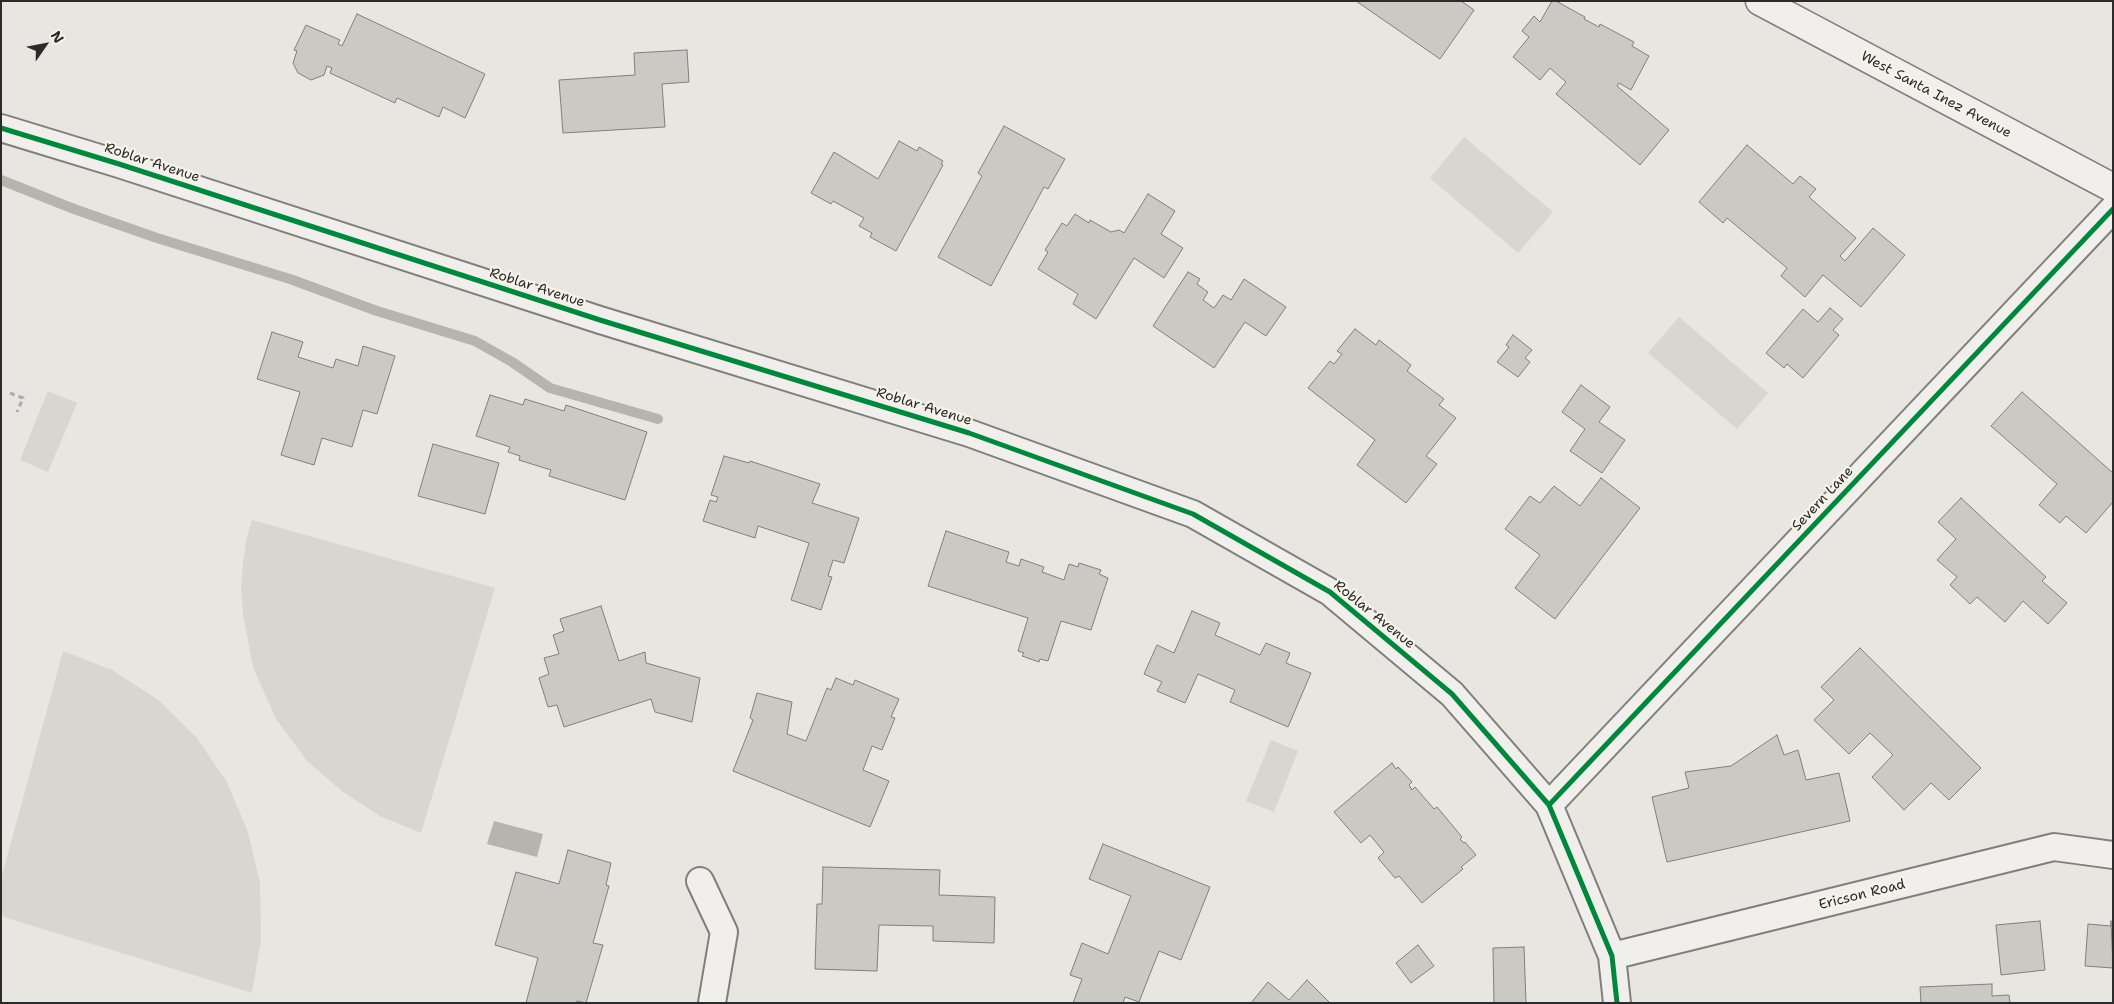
<!DOCTYPE html>
<style>
body{margin:0}
#map{position:relative;width:2114px;height:1004px;overflow:hidden;background:#e8e6e0;font-family:"Shantell Sans",sans-serif}
canvas{display:block}
.frame{position:absolute;inset:0;border:2px solid #2b2b2b;pointer-events:none}
.north{position:absolute;left:20px;top:20px;width:50px;height:50px;-webkit-text-stroke:4px #f7f3e8;paint-order:stroke;rotate:57deg;font-size:14px;font-weight:700;line-height:20px;text-align:center;color:#2b2b2b}
.north::after{content:'';display:block;margin:auto;width:18px;height:22px;background:#2b2b2b;clip-path:polygon(50% 0,100% 100%,50% 72%,0 100%)}
</style>
<div id="map">
<canvas width="2114" height="1004"></canvas>
<div class="frame"></div>
<div class="north">N</div>
</div>
<script>
const ctx = document.querySelector('canvas').getContext('2d');
ctx.lineJoin = 'round';
function fill(path, color) { ctx.fillStyle = color; ctx.fill(path, 'evenodd'); }
const poly = rows => new Path2D(rows.map(r => 'M' + r).join(''));
function stroke(path, color, width, dash) { ctx.strokeStyle = color; ctx.lineWidth = width; ctx.lineCap = dash ? 'butt' : 'round'; ctx.setLineDash(dash || []); ctx.stroke(path); }
function write(font, color, halo, rows, align = 'center') {
  ctx.font = font + ' "Shantell Sans",sans-serif'; ctx.lineWidth = 4.5; ctx.setLineDash([]); ctx.textBaseline = 'middle'; ctx.strokeStyle = halo; ctx.fillStyle = color; for (const [text, x, y, turn = 0] of rows) {
    ctx.save(); ctx.translate(x, y); ctx.rotate((+turn || 0) * Math.PI / 180); ctx.textAlign = isNaN(turn) ? turn : align; if (halo) ctx.strokeText(text, 0, 0); ctx.fillText(text, 0, 0); ctx.restore();
  }
}
fill(poly([
 [1464,137,1553,212,1518,253,1430,178],
 [1679,317,1768,393,1737,429,1648,353],
 [48,391,77,403,48,472,20,460],
 [252,520,495,588,421,833,380,816,343,792,307,761,276,719,253,667,243,614,241,588,243,563,246,541],
 [63,651,112,670,157,699,196,737,227,782,248,832,260,883,261,939,252,993,4,917,1,911,1,879],
 [1271,740,1298,751,1274,812,1246,801]
]), '#d8d6ce');
fill(poly([
 [494,821,543,834,537,857,487,844]
]), '#b7b4ae');
stroke(poly([
 [1,180,74,209,157,238,290,279,377,311,475,341,512,362,550,388,658,419]
]), '#b7b4ae', 10);
const building = poly([
 [1356,1,1461,1,1474,10,1440,59,1356,1],
 [1552,1,1556,1,1585,17,1584,19,1599,27,1600,24,1634,42,1632,46,1649,56,1631,90,1619,83,1617,86,1669,130,1640,165,1556,94,1566,82,1550,68,1540,80,1513,57,1529,37,1522,31,1534,16,1540,22,1552,1],
 [357,14,485,74,465,118,443,107,439,117,397,98,395,103,330,73,332,68,327,66,324,75,311,80,298,73,293,63,297,51,294,50,306,25,340,40,338,44,342,46,357,14],
 [687,50,689,82,662,84,665,127,563,133,559,80,635,75,634,53,687,50],
 [1004,126,1065,159,1048,189,1044,187,991,286,938,257,982,176,978,173,1004,126],
 [899,141,917,151,919,147,943,161,941,164,943,165,896,251,870,237,872,233,859,226,864,218,833,201,831,204,811,193,834,152,878,179,899,141],
 [1747,145,1793,184,1800,176,1816,189,1809,197,1856,238,1840,256,1845,261,1873,228,1905,255,1861,307,1823,275,1805,297,1781,276,1787,268,1727,218,1723,223,1699,202,1747,145],
 [1148,194,1175,211,1161,234,1183,248,1164,278,1134,258,1096,319,1073,304,1078,294,1038,269,1048,252,1045,250,1062,223,1067,226,1075,214,1089,223,1090,220,1111,232,1119,230,1124,233,1148,194],
 [1188,272,1200,279,1197,284,1208,292,1203,300,1214,308,1223,295,1231,300,1244,279,1286,307,1266,336,1245,322,1214,368,1153,326,1188,272],
 [1830,308,1843,319,1833,330,1839,335,1803,378,1787,364,1784,368,1766,353,1803,309,1818,322,1830,308],
 [1355,329,1376,345,1379,340,1411,365,1407,371,1444,399,1439,405,1456,418,1426,456,1437,464,1406,503,1357,465,1375,440,1308,388,1330,361,1334,364,1342,354,1337,351,1355,329],
 [272,332,303,342,298,357,333,368,336,359,358,366,363,346,395,356,377,414,363,410,352,447,322,438,314,465,281,455,300,392,257,379,272,332],
 [1513,335,1532,350,1525,358,1530,362,1518,377,1497,362,1509,347,1506,345,1513,335],
 [1581,385,1610,407,1599,422,1625,440,1602,473,1570,451,1585,429,1562,412,1581,385],
 [2022,392,2113,473,2113,502,2086,533,2066,516,2060,523,2039,505,2057,484,1991,426,2022,392],
 [490,395,523,405,525,399,564,411,566,405,647,432,625,500,549,476,551,470,519,460,520,456,508,452,510,447,476,436,490,395],
 [433,444,499,463,485,514,418,496,433,444],
 [724,456,749,463,750,461,820,484,812,503,859,518,844,563,833,560,828,576,832,577,821,610,791,600,809,543,758,526,755,538,703,521,710,500,716,502,718,497,711,495,724,456],
 [1601,478,1640,508,1555,619,1515,588,1540,555,1505,529,1530,496,1540,503,1554,486,1580,506,1601,478],
 [1961,498,2046,577,2042,581,2067,603,2048,624,2023,601,2005,622,1977,597,1970,604,1950,585,1957,577,1937,560,1956,539,1938,522,1961,498],
 [946,531,1009,552,1006,562,1019,566,1021,559,1044,567,1042,572,1064,580,1069,564,1078,567,1079,563,1101,570,1099,574,1108,578,1091,630,1061,621,1048,661,1040,659,1039,662,1022,656,1024,653,1018,651,1028,618,928,586,946,531],
 [601,606,619,661,645,652,646,663,700,678,692,722,655,712,651,699,564,727,557,705,548,707,539,678,549,674,544,658,559,654,553,635,564,631,560,619,601,606],
 [1192,611,1220,623,1215,635,1260,655,1266,643,1290,653,1286,663,1311,673,1288,727,1230,702,1235,690,1198,674,1185,703,1157,691,1162,682,1144,674,1157,645,1174,653,1192,611],
 [1860,648,1981,768,1949,800,1931,783,1904,810,1872,777,1893,755,1870,733,1849,754,1814,720,1834,700,1821,687,1860,648],
 [836,678,853,685,855,680,899,699,891,717,895,718,882,750,872,746,863,770,889,781,870,827,733,771,753,720,750,718,757,693,792,702,787,734,806,741,827,688,831,690,836,678],
 [1777,735,1784,755,1798,750,1806,780,1839,773,1850,821,1667,862,1652,797,1689,788,1685,772,1731,766,1777,735],
 [1392,763,1396,769,1398,767,1412,782,1409,785,1412,790,1415,787,1434,809,1437,807,1462,837,1460,839,1464,843,1465,842,1476,855,1461,867,1463,869,1422,903,1399,876,1395,878,1378,858,1384,852,1370,835,1361,843,1334,812,1392,763],
 [1103,844,1210,887,1181,960,1159,951,1139,1002,1125,997,1123,1003,1073,1003,1082,979,1070,975,1082,943,1108,954,1131,896,1089,879,1103,844],
 [568,850,611,863,606,885,609,886,593,943,603,945,586,1003,577,1001,576,1003,526,1003,538,958,495,945,516,872,559,884,568,850],
 [823,867,940,870,939,895,995,897,994,943,933,941,933,926,879,925,877,971,815,969,817,904,822,904,823,867],
 [2040,921,2045,970,2001,975,1996,925,2040,921],
 [2111,921,2113,968,2085,966,2088,924,2111,926,2111,921],
 [1418,945,1434,966,1411,983,1396,963,1418,945],
 [1524,947,1526,1003,1494,1003,1493,948,1524,947],
 [1307,980,1330,1003,1251,1003,1268,982,1289,1000,1307,980],
 [1992,984,1992,996,2009,995,2010,1003,1921,1003,1920,987,1992,984]
]);
fill(building, '#cac9c4');
stroke(building, '#807f7c', 1);
const minor = poly([
 [1,128,119,164,600,320,969,433,1193,514,1330,592,1452,694,1549,805,1612,956,1617,1003],
 [1549,805,2113,209],
 [700,881,724,932,712,1003],
 [1612,956,2054,847,2113,855]
]);
const tertiary = poly([
 [1760,1,2113,188]
]);
stroke(minor, '#807f7c', 30);
stroke(tertiary, '#807f7c', 31);
stroke(poly([
 [10,393,23,398,17,412]
]), '#acaba9', 3, [5, 4]);
stroke(minor, '#f0efeb', 26);
stroke(tertiary, '#f0efeb', 28);
stroke(poly([
 [1,128,119,164,600,320,969,433,1193,514,1330,592,1452,694,1549,805,1612,956,1617,1003],
 [1549,805,2113,209]
]), '#00873e', 5);
write('14px', '#2b2b2b', '#f7f3e8', [
 ["West Santa Inez Avenue",1936,95,28],
 ["Roblar Avenue",152,163,18],
 ["Roblar Avenue",537,288,18],
 ["Roblar Avenue",924,407,17],
 ["Severn Lane",1823,499,-47],
 ["Roblar Avenue",1374,615,39],
 ["Ericson Road",1862,895,-14]
]);
</script>
